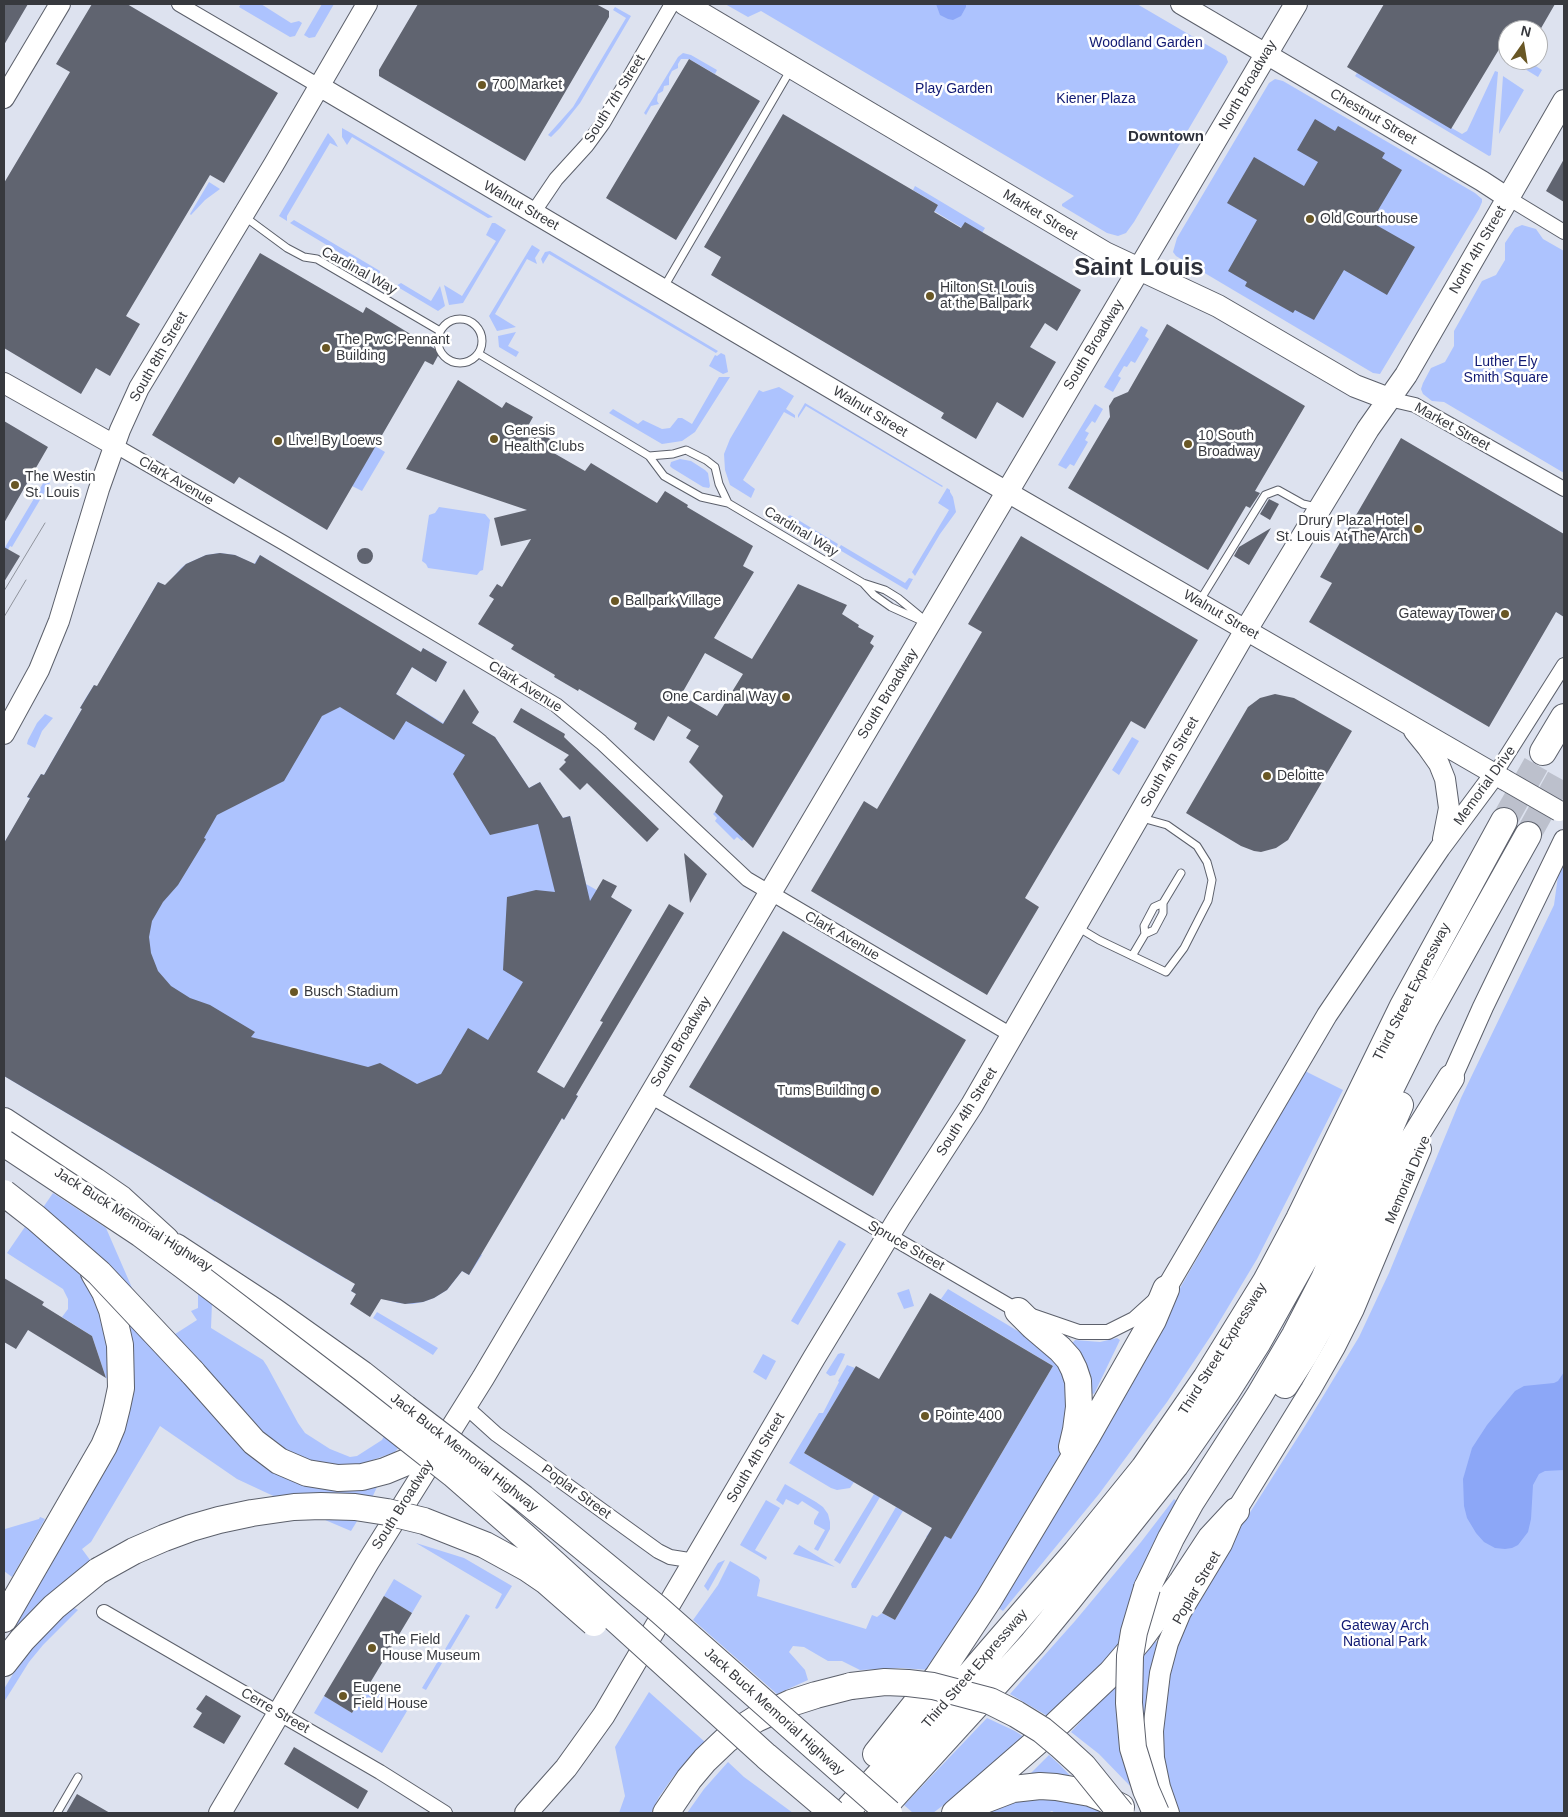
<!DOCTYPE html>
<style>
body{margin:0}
#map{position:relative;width:1568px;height:1817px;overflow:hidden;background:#dde2ef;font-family:Helvetica,sans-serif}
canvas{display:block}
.frame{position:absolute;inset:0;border:5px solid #37393e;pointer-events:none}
.north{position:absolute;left:1498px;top:20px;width:50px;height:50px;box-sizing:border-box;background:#fff;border:1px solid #afb0b2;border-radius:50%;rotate:13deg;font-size:14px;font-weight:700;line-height:20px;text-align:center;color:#37393e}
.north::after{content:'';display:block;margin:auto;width:18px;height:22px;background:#695725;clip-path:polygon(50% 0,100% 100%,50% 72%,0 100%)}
</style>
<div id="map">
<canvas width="1568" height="1817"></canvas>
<div class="frame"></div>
<div class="north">N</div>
</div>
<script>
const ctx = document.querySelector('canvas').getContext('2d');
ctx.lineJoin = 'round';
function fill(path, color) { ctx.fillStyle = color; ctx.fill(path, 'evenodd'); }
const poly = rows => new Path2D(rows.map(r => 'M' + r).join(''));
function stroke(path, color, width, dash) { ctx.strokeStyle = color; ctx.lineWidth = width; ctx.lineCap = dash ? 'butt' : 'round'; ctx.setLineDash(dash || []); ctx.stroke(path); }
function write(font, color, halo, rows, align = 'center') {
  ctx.font = font + ' Helvetica,sans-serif'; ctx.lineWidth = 5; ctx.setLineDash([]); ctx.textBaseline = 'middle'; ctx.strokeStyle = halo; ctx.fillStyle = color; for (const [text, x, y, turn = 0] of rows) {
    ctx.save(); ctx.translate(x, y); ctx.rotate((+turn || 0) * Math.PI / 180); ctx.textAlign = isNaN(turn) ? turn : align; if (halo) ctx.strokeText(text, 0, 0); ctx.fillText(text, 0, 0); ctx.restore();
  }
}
fill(poly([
 [241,4,261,4,291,23,299,21,302,23,295,36,290,37,239,7],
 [322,4,334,4,315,37,309,38,304,35],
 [725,4,1137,4,1226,56,1228,62,1134,222,1126,233,1118,236,1107,233,1062,206,1062,204,1074,196,761,11,748,17],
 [615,7,631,16,580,103,560,128,551,137,548,135,573,107,626,18,613,10],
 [683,53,691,55,717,70,715,74,689,59,681,59,678,64,678,68,672,71,669,77,669,85,664,86,663,91,658,94,657,101,659,104,651,106,646,115,644,113,678,57],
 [1510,60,1526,60,1542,70,1538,77],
 [1495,71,1498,72,1491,155,1489,156,1355,76,1357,73,1462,134,1467,131],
 [1503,76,1524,90,1499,134],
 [1275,79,1283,81,1475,193,1482,199,1482,202,1479,209,1380,374,1373,373,1176,256,1173,252,1177,238,1269,83],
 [342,128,351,133,493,217,488,218,352,137,347,145,342,137],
 [328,133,334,140,338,147,330,143,287,216,287,221,279,216],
 [209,182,220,189,205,200,191,215,190,214],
 [915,186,985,228,979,238,934,211,938,205,913,190],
 [294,220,380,271,380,277,290,223],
 [492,223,495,223,506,230,463,303,449,305,444,285,462,296,496,241,486,235],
 [1522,225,1536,229,1543,239,1564,251,1564,473,1444,402,1432,401,1423,394,1421,389,1423,383,1431,368,1445,362,1454,346,1454,331,1482,281,1496,275,1505,260,1505,243,1515,228],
 [532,245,540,250,535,258,537,264,527,259,495,314,516,327,497,331,489,316],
 [550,251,718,351,716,353,549,254,543,264,541,259,545,252],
 [401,283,431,301,440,286,445,306,438,311,396,286],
 [1141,326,1148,330,1145,336,1149,339,1135,363,1131,361,1127,367,1124,366,1118,376,1121,378,1113,392,1104,387],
 [516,332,508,346,519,352,516,357,499,347,498,336],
 [721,353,725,355,728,372,723,374,709,366,715,355,717,356],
 [719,377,730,377,695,432,682,441,662,444,609,413,613,409,638,424,643,420,662,429,670,428,678,418,682,418,692,424],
 [779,387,794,396,786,409,795,415,795,418,784,412,743,480,755,489,751,498,730,485,725,470,724,454,730,439,759,390,763,392],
 [805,403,943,486,942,487,806,406,798,418,798,415],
 [1095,404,1103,409,1095,423,1092,421,1085,431,1089,433,1085,440,1088,442,1074,466,1070,464,1066,469,1058,465],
 [375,446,385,452,362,491,352,486],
 [680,459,691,461,705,470,708,473,710,486,709,488,703,487,672,468,670,466,671,462],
 [45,480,50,483,12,547,10,546,4,556,4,549],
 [947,488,950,490,950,492,953,497,956,512,940,534,915,576,912,572,949,510,938,503],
 [439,507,485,514,490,520,483,570,480,571,477,575,428,568,426,564,422,561,429,515,435,513],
 [790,515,838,544,836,548,785,518],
 [841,545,905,583,909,578,913,579,907,590,838,549],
 [220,553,235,555,254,564,260,555,419,656,423,648,447,662,436,682,412,667,396,694,443,723,451,711,495,737,529,788,540,782,556,807,546,822,570,816,586,884,632,910,536,1073,578,1096,564,1120,559,1116,553,1126,556,1128,486,1244,478,1252,482,1255,469,1275,462,1271,447,1290,434,1298,423,1302,413,1304,398,1303,377,1297,368,1301,351,1291,357,1281,348,1276,346,1279,223,1206,225,1203,217,1198,215,1202,198,1191,199,1188,193,1184,191,1187,146,1160,147,1157,141,1153,139,1156,121,1146,114,1137,112,1140,4,1076,4,843,25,808,33,800,27,797,41,774,44,775,82,709,80,708,87,696,94,685,99,688,105,680,102,678,143,608,146,610,151,602,148,599,158,582,166,586,181,568,186,564,206,555],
 [45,714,53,718,42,731,35,748,27,744,28,740,37,723],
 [1132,737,1139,741,1119,775,1112,770],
 [715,812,744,839,742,841,737,837,734,840,715,821,717,818,713,814],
 [1564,864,1564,1813,1179,1813,1167,1775,1163,1743,1162,1707,1179,1632,1228,1547,1305,1426,1359,1337,1389,1273,1461,1098,1554,905,1558,876],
 [1305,1071,1343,1090,1257,1259,1212,1334,1167,1402,1099,1494,1003,1611,994,1605,1119,1394],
 [53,1193,106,1228,136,1297,42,1209],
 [29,1221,73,1258,99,1303,113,1382,106,1378,92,1336,62,1317,68,1309,68,1299,63,1289,7,1253],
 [839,1240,846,1244,798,1325,791,1321],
 [909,1289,914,1306,904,1309,897,1293],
 [948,1289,1031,1339,1068,1374,1067,1441,1060,1456,976,1597,930,1670,900,1668,860,1670,842,1661,828,1661,804,1647,793,1646,789,1652,805,1670,808,1680,777,1694,693,1620,718,1585,730,1561,758,1577,760,1580,757,1596,866,1629,872,1615,877,1617,882,1613,895,1620,939,1545,926,1537,932,1528,951,1539,1053,1366,941,1299],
 [198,1294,212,1303,211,1328,263,1360,267,1366,298,1423,305,1433,330,1449,350,1457,357,1456,382,1440,384,1436,399,1447,395,1452,356,1466,332,1467,282,1453,172,1336,197,1320,191,1311,198,1308],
 [377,1312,438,1348,433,1355,373,1318],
 [127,1321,252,1451,378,1485,377,1487,371,1500,282,1500,237,1479,160,1426,91,1542,82,1549,93,1564,21,1627,13,1623,109,1460],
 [1117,1338,1120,1340,1094,1394,1086,1392,1070,1346,1075,1340,1100,1342],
 [841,1353,845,1354,843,1359,835,1375,830,1376,826,1373,838,1354],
 [763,1354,776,1361,766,1380,753,1372],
 [847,1365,855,1368,804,1453,854,1482,850,1488,837,1490,831,1488,789,1463,819,1413,823,1413,839,1382,838,1381],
 [785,1484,816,1502,823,1507,828,1514,830,1522,830,1529,818,1551,814,1549,825,1530,814,1524,814,1521,819,1512,802,1501,798,1505,786,1499,783,1505,776,1500],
 [874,1494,880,1497,840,1564,834,1560],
 [1174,1499,1178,1502,1125,1638,1051,1718,1010,1694,1075,1621,1141,1542],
 [766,1500,780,1508,755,1550,767,1557,766,1560,740,1545],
 [896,1507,903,1511,856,1588,852,1588,851,1584],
 [40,1517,45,1519,12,1577,4,1571,4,1531,5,1529,39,1519],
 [318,1517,359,1518,351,1531],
 [416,1543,464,1558,512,1586,499,1607,497,1609,495,1608,502,1594],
 [799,1545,835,1567,793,1554],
 [725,1560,713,1582,708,1591,704,1586,718,1563],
 [394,1579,422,1596,412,1613,384,1596],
 [71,1606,78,1610,43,1645,29,1662,4,1702,4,1689,19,1664,39,1638],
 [466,1614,470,1616,426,1690,422,1688],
 [1153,1640,1159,1643,1148,1730,1142,1724,1141,1654],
 [1121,1678,1133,1789,1099,1754,1071,1732],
 [367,1687,407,1711,382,1753,314,1713,324,1696,352,1713],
 [649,1692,705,1742,673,1777,659,1797,651,1813,619,1813,625,1796,615,1747],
 [987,1718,1015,1731,1027,1739,995,1766,933,1813,913,1813,904,1805],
 [1049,1755,1060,1765,1078,1784,1023,1781],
 [728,1762,744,1777,793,1813,687,1813,704,1789],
 [1024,1795,1092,1803,1101,1813,1055,1813,1052,1811,1047,1813,986,1813]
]), '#adc3fe');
fill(poly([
 [936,4,966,4,966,7,961,16,953,20,948,19,940,15],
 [1564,1372,1564,1470,1545,1471,1539,1474,1533,1485,1531,1519,1528,1532,1518,1545,1512,1548,1505,1549,1495,1548,1484,1542,1476,1533,1467,1518,1464,1506,1463,1479,1472,1448,1487,1425,1515,1391,1524,1386,1554,1383,1558,1381]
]), '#8ca7f7');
fill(poly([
 [4,4,28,4,4,45],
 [92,4,127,4,278,93,224,183,210,175,126,316,140,324,110,376,96,368,81,394,4,348,4,183,70,72,56,64],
 [418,4,596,4,609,11,609,17,525,161,379,76,379,70],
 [1384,4,1555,4,1540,30,1508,30,1508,50,1501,46,1451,129,1347,67],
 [689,59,760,101,676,240,606,198],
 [783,114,938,205,934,212,961,228,965,222,1081,290,1057,331,1045,323,1030,347,1056,362,1023,418,997,402,976,439,941,418,944,413,711,275,721,257,704,247],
 [1315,119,1335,131,1338,126,1385,153,1382,158,1402,170,1371,222,1415,247,1387,295,1344,270,1314,320,1295,310,1293,313,1245,286,1247,282,1228,271,1257,220,1227,203,1254,157,1304,186,1318,162,1297,150],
 [1564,159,1564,202,1546,191],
 [260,253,363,313,366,307,440,352,433,365,425,361,327,530,239,477,234,484,152,435],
 [1167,324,1305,406,1255,491,1260,493,1250,508,1246,506,1208,570,1068,488,1110,417,1109,406,1114,398,1128,392],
 [458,380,502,408,506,402,533,417,528,426,557,443,552,452,585,471,591,463,657,503,665,491,688,505,687,507,753,546,743,566,754,572,714,638,752,659,798,584,847,605,842,614,859,625,858,627,874,636,870,643,874,646,753,848,715,812,723,796,689,762,699,746,686,738,691,730,668,716,654,741,634,729,637,723,579,689,578,691,554,677,555,675,511,649,514,645,478,624,494,599,489,596,497,584,502,587,531,539,501,546,494,518,527,510,406,469],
 [705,653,743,674,717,716,681,695],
 [4,421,48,447,4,523],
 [1401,438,1564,534,1564,617,1556,612,1489,727,1309,622,1332,583,1320,577],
 [1269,499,1279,504,1270,520,1260,514],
 [1271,528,1249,565,1234,556,1239,547],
 [1021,536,1198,640,1145,729,1131,721,1054,849,1025,898,1039,907,987,995,811,891,864,801,877,809,922,733,982,632,968,624],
 [4,547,20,556,4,582],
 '357 556a8 8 0 1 1 16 0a8 8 0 1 1-16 0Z',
 [220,553,235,555,255,564,260,555,421,652,423,648,447,662,436,682,412,667,396,694,443,724,464,689,479,712,472,723,495,737,529,788,540,782,563,818,570,816,590,901,603,879,617,886,611,897,632,910,537,1072,564,1088,603,1022,600,1021,669,904,684,913,576,1095,578,1096,564,1120,562,1118,469,1275,462,1271,447,1290,434,1298,423,1302,405,1304,381,1299,370,1317,350,1304,356,1294,351,1291,355,1284,4,1076,4,843,30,798,27,797,41,774,44,775,82,709,80,708,94,685,97,686,158,582,165,585,186,564,206,555],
 [340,707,394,740,406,721,465,755,453,774,490,835,538,824,555,892,536,890,507,897,503,970,523,982,488,1040,468,1028,441,1074,417,1084,380,1063,368,1067,251,1037,255,1032,210,1005,190,998,171,986,158,971,151,953,149,937,152,921,163,902,178,885,206,839,204,838,217,815,284,781,322,716],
 [1275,694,1294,698,1352,731,1288,840,1276,848,1261,852,1254,851,1241,846,1186,813,1248,707,1260,698],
 [521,708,565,734,564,737,659,829,647,842,587,783,580,790,559,769,566,762,564,760,569,755,513,722],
 [684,853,707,874,690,903],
 [783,931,966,1040,873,1196,689,1087],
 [4,1278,44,1302,42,1305,92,1336,106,1378,28,1330,16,1349,4,1342],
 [930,1293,1053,1366,951,1539,945,1536,895,1620,882,1613,932,1528,804,1453,856,1366,879,1379],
 [384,1596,412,1613,352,1713,324,1696],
 [206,1695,241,1716,224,1744,193,1727,202,1713,196,1709],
 [294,1747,368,1791,358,1809,284,1764],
 [77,1794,110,1813,66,1813]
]), '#606470');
stroke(poly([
 [1504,821,1543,752],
 [1528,835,1564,770]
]), '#bcc0cc', 26, [26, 13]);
const lane = poly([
 [245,217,287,248,304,257,317,259,440,331],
 [664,287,791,69],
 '438 341a22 22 0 1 1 44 0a22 22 0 1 1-44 0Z',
 [479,354,649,456,664,476,701,497,728,503,863,583,885,590,898,598,927,622],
 [649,456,673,454,686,450,706,460,715,467,719,484,728,503],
 [863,583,874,595,891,607,922,621],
 [1199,602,1265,495,1278,490,1303,504,1316,507],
 [1079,928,1099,940,1166,972,1184,948,1208,901,1212,880,1207,862,1197,846,1167,825,1142,818],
 [1145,934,1144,926,1154,907,1163,903,1181,873],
 [1132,956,1145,934,1154,930,1163,913,1163,903],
 [57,1813,78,1777]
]);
const street = poly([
 [179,4,319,86],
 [1508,198,1564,232],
 [533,213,556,179,587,145,603,123,672,4],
 [1389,399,1415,405,1564,489],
 [114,445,284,543,556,705,601,742,747,879,1013,1036],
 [1495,774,1564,665],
 [650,1096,1018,1311,1079,1332,1108,1332,1134,1319,1155,1300],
 [465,1406,496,1434,658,1551,670,1557,689,1560,696,1559],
 [104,1612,380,1772,445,1813]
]);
const secondary = poly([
 [1181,4,1482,181,1508,198],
 [319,86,983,478,1505,780],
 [4,98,60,4],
 [4,383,114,445],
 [1414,731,1427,747,1439,764,1445,779,1449,808,1443,839],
 [4,734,39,670,59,621,99,489,120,430,139,388,274,164,367,4],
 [1446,1090,1483,1007,1564,840],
 [1166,1289,1327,1015,1440,848,1495,774],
 [1169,1813,1160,1787,1154,1758,1153,1731,1160,1673,1168,1643,1181,1612,1222,1544,1236,1511,1311,1389,1335,1347,1354,1309,1421,1149]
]);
const primary = poly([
 [685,4,1105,253,1218,306,1355,386,1389,399],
 [220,1813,368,1562,483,1378,1296,4],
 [526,1813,566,1768,604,1715,814,1358,899,1218,972,1105,1246,630,1368,429,1406,375,1564,101]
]);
const highway = poly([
 [1543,752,1564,717],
 [4,1121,95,1181,121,1199,166,1240],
 [176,1247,272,1310,362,1374,405,1408],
 [1018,1311,1033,1326,1060,1349,1069,1359,1074,1369,1078,1381,1079,1407,1076,1430,1072,1447],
 [192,1372,254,1442,279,1461,307,1473,338,1478,362,1477,385,1471,438,1449],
 [1285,1385,1305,1354,1332,1306,1412,1141,1451,1078],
 [1147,1588,1171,1538,1191,1502,1259,1396,1295,1335,1324,1279,1400,1105],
 [4,1619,104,1446,112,1427,117,1407,121,1388,120,1345,112,1310,105,1292,94,1273],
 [4,1663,22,1640,54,1607,98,1571],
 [876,1754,938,1676,989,1599,1087,1436,1153,1320,1166,1289],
 [979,1802,1013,1789,1040,1786,1056,1787,1090,1793,1105,1799,1121,1807],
 [666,1813,689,1779,705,1760,726,1740,742,1728,756,1719,791,1703,816,1695,851,1686],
 [845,1813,968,1677,1076,1552,1144,1468,1206,1378,1266,1281,1299,1219,1403,1006,1504,821],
 [878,1813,1032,1644,1069,1599,1175,1466,1227,1391,1258,1342,1319,1233,1424,1021,1528,835],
 [955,1813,1054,1727,1111,1673,1140,1639,1182,1582,1211,1538,1236,1511]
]);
stroke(lane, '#5c606b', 9);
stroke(street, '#5c606b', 16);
stroke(secondary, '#5c606b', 22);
stroke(primary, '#5c606b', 24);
stroke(highway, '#5c606b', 28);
stroke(lane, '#fff', 7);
stroke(street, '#fff', 14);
stroke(secondary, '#fff', 20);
stroke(primary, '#fff', 22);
stroke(highway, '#fff', 26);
stroke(poly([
 [4,591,45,523],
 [4,617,26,580]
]), '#8f939c', 1);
const secondaryBridge = poly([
 [1505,780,1559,811]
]);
const highwayBridge = poly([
 [4,1143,141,1234,184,1266,349,1392,453,1474,524,1536,766,1756,833,1813],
 [4,1193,36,1218,99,1273,192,1372],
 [405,1408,523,1498,657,1608,889,1813],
 [98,1571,134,1551,164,1538,191,1528,219,1520,252,1513,294,1507,321,1506,355,1507,387,1512,424,1521,485,1545,527,1568,546,1581,594,1623],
 [1147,1588,1134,1632,1130,1656,1129,1703,1133,1748,1146,1790,1156,1813],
 [851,1686,885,1682,908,1683,933,1686,990,1701,1016,1714,1042,1730,1060,1745,1083,1766,1121,1813]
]);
stroke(secondaryBridge, '#5c606b', 22, []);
stroke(highwayBridge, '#5c606b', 28, []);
stroke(secondaryBridge, '#fff', 20);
stroke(highwayBridge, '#fff', 26);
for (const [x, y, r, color] of [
 [482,85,5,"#695725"],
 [1310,219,5,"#695725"],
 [930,296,5,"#695725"],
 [326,348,5,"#695725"],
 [494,439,5,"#695725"],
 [278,441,5,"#695725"],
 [1188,444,5,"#695725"],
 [15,485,5,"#695725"],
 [1418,529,5,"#695725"],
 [615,601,5,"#695725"],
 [1505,614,5,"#695725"],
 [786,697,5,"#695725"],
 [1267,776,5,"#695725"],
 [294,992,5,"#695725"],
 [875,1091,5,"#695725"],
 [925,1416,5,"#695725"],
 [372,1648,5,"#695725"],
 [343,1696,5,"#695725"]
]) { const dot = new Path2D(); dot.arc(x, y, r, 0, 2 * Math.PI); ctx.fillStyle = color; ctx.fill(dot); stroke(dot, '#fff', 2); }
write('14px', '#111a73', '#fff', [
 ["Woodland Garden",1146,43],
 ["Play Garden",954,89],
 ["Kiener Plaza",1096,99],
 ["Luther Ely",1506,362],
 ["Smith Square",1506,378],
 ["Gateway Arch",1385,1626],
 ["National Park",1385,1642]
]);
write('14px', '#37393e', '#fff', [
 ["700 Market",492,85],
 ["Old Courthouse",1320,219],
 ["Hilton St. Louis",940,288],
 ["at the Ballpark",940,304],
 ["The PwC Pennant",336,340],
 ["Building",336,356],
 ["Genesis",504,431],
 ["Health Clubs",504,447],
 ["10 South",1198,436],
 ["Broadway",1198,452],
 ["Live! By Loews",288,441],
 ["The Westin",25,477],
 ["St. Louis",25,493],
 ["Drury Plaza Hotel",1408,521,"right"],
 ["St. Louis At The Arch",1408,537,"right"],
 ["Ballpark Village",625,601],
 ["Gateway Tower",1495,614,"right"],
 ["One Cardinal Way",776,697,"right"],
 ["Deloitte",1277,776],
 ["Busch Stadium",304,992],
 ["Tums Building",865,1091,"right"],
 ["Pointe 400",935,1416],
 ["The Field",382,1640],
 ["House Museum",382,1656],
 ["Eugene",353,1688],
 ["Field House",353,1704]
], 'left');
write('14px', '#37393e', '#fff', [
 ["North Broadway",1248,85,-60],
 ["South 7th Street",615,99,-58],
 ["Chestnut Street",1373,117,30],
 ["Walnut Street",521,206,30],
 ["Market Street",1040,215,31],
 ["North 4th Street",1478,250,-60],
 ["Cardinal Way",359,271,29],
 ["South Broadway",1094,345,-59],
 ["South 8th Street",159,357,-60],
 ["Walnut Street",870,412,31],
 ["Market Street",1452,427,29],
 ["Clark Avenue",176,481,30],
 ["Cardinal Way",801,532,31],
 ["Walnut Street",1221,615,30],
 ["Clark Avenue",525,687,32],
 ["South Broadway",888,694,-59],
 ["South 4th Street",1170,762,-60],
 ["Memorial Drive",1485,786,-54],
 ["Clark Avenue",842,936,30],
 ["Third Street Expressway",1412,992,-63],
 ["South Broadway",681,1042,-59],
 ["South 4th Street",967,1112,-58],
 ["Memorial Drive",1408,1180,-67],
 ["Jack Buck Memorial Highway",133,1220,32],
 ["Spruce Street",906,1246,30],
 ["Third Street Expressway",1223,1349,-58],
 ["Jack Buck Memorial Highway",464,1453,38],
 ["South 4th Street",756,1458,-60],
 ["Poplar Street",576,1492,36],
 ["South Broadway",403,1505,-58],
 ["Poplar Street",1197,1588,-60],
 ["Third Street Expressway",975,1669,-49],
 ["Cerre Street",275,1711,30],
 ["Jack Buck Memorial Highway",774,1712,42]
]);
write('bold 15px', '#2d303a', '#fff', [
 ["Downtown",1166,137]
]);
write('bold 24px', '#2d303a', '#fff', [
 ["Saint Louis",1139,268]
]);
</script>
